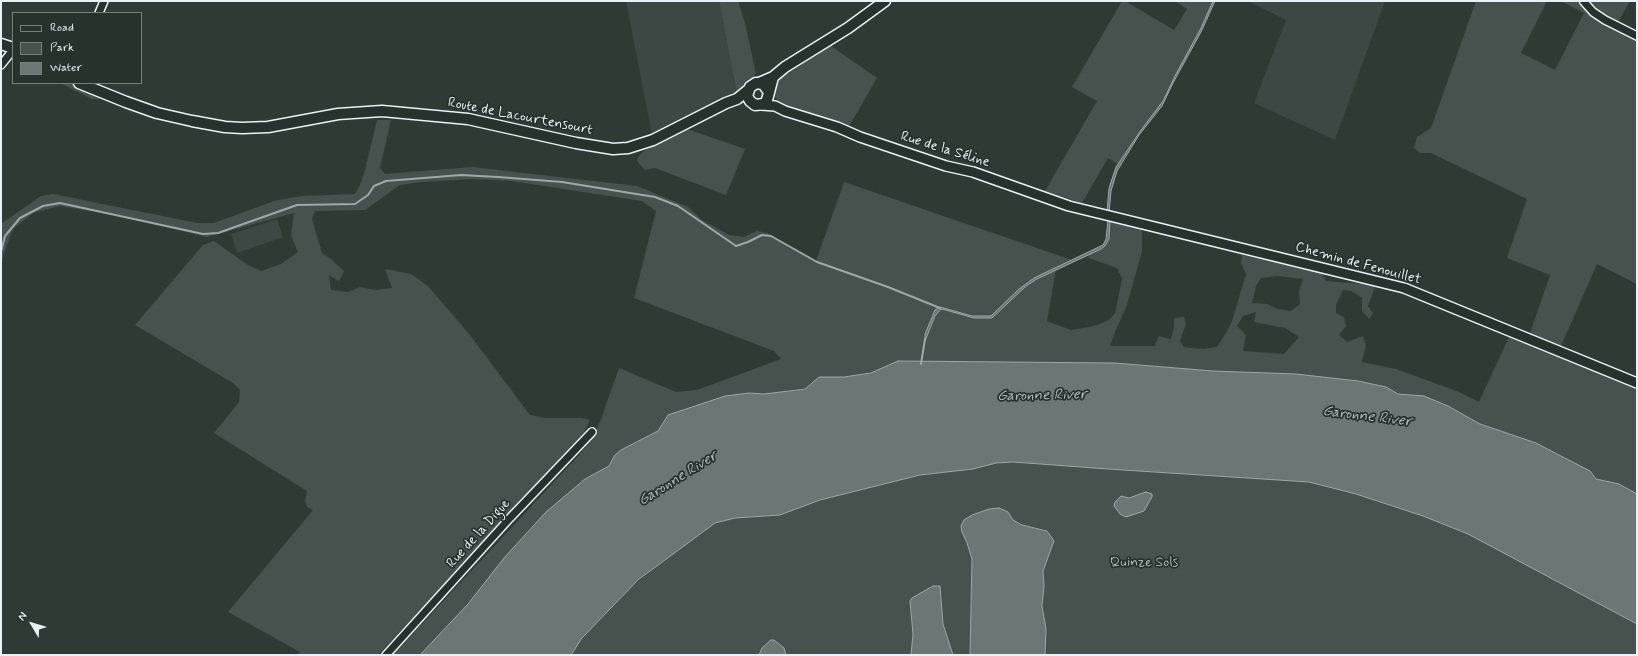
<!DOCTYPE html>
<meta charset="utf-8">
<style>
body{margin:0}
#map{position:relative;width:1638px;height:656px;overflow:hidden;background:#2e3b35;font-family:Mynerve,sans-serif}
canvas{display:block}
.frame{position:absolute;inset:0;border:2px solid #e8f1f8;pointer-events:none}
.legend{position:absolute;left:12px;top:12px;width:130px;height:72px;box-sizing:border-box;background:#26332d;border:1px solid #747f7e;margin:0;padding:5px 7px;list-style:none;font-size:12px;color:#e8f1f8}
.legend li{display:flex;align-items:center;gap:8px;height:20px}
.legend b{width:20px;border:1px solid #747f7e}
.north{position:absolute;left:12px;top:604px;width:40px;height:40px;-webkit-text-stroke:3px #26332d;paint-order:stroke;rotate:308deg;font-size:11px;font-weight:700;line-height:16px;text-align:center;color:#e8f1f8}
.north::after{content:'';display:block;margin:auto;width:14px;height:18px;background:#e8f1f8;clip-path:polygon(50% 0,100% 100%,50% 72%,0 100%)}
</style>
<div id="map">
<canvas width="1638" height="656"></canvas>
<div class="frame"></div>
<ul class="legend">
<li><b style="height:5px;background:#26332d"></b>Road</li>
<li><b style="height:11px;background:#45524e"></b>Park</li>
<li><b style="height:11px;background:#6b7775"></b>Water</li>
</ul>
<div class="north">N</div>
</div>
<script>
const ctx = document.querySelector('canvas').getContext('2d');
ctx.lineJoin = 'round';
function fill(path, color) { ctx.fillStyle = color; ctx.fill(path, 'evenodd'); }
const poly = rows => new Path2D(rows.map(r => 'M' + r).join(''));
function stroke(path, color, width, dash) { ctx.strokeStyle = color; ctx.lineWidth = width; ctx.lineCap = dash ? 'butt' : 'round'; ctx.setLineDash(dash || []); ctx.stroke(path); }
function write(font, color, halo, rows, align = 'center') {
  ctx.font = font + ' Mynerve,sans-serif'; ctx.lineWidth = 3.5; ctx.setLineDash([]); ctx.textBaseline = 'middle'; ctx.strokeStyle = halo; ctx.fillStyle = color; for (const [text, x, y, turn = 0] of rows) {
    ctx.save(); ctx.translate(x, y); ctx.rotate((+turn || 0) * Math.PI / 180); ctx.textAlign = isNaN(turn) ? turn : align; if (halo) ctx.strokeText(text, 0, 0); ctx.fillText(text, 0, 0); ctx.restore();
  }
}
fill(poly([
 [626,1,719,1,737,94,652,135],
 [1248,1,1385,1,1335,140,1254,103,1286,20],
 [277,219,283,237,237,253,231,234]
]), '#3b4843');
fill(poly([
 [719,1,738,1,745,23,756,74,754,75,754,77,737,94],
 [1122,1,1125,1,1174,30,1187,9,1175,1,1213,1,1195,40,1176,74,1158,109,1140,130,1118,164,1108,158,1082,203,1045,191,1097,101,1072,87],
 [1476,1,1547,1,1521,53,1555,70,1584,13,1561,1,1630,1,1617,24,1637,35,1637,284,1597,264,1560,348,1529,336,1550,275,1507,258,1527,199,1431,153,1420,153,1414,148,1417,137,1431,128],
 [831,46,877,78,848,128,787,107,778,101,774,95,775,87,781,78],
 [60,83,69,83,104,99,92,99],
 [377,120,391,120,380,168,385,174,472,167,637,186,688,207,702,220,729,235,744,237,757,231,767,233,816,261,844,182,1072,260,1028,282,991,316,972,316,940,308,935,310,925,334,924,339,925,341,935,316,940,310,942,309,974,318,992,318,1025,287,1056,269,1047,321,1071,330,1095,326,1109,320,1115,313,1122,279,1117,268,1089,258,1087,255,1101,249,1107,244,1109,239,1110,220,1142,230,1142,251,1127,305,1115,332,1110,346,1155,346,1159,336,1171,339,1174,328,1174,318,1184,317,1186,324,1180,341,1184,347,1203,349,1217,347,1226,333,1232,321,1246,274,1241,263,1242,255,1322,273,1326,281,1363,284,1375,287,1368,306,1373,313,1369,319,1362,311,1362,298,1351,291,1343,290,1336,305,1336,313,1344,317,1346,326,1339,335,1347,342,1363,336,1366,345,1362,362,1396,369,1459,392,1479,402,1509,337,1637,389,1637,494,1619,484,1596,479,1590,471,1536,443,1480,424,1448,406,1424,396,1398,394,1386,387,1358,381,1296,374,1213,371,1115,363,898,361,871,373,844,377,819,377,805,388,764,394,749,393,725,396,668,415,658,431,621,450,615,456,609,466,585,479,546,512,504,558,468,604,420,655,393,655,579,455,591,440,600,422,619,368,676,392,697,390,781,359,774,351,634,298,656,211,642,201,511,181,472,179,422,182,400,185,365,210,315,211,312,219,322,253,331,259,344,271,339,281,329,275,331,290,348,292,360,287,376,290,392,288,385,269,411,274,428,286,470,335,530,415,545,418,582,418,590,420,583,434,563,456,378,655,297,655,300,652,228,612,313,510,307,507,305,501,307,491,214,433,239,402,240,390,233,383,135,325,203,245,214,241,248,265,261,271,281,264,298,252,291,236,294,213,207,237,120,216,60,206,33,213,13,229,5,250,1,267,1,224,41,196,53,194,197,223,214,223,274,201,301,196,355,194,361,182,365,170],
 [1278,276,1303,279,1299,291,1300,304,1291,311,1278,309,1267,304,1252,303,1256,286,1261,278],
 [1256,312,1254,322,1285,328,1299,337,1284,354,1243,351,1246,335,1237,326,1243,316],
 [687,129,745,149,726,195,655,168,645,170,637,161,638,157,644,151],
 [1013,462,1108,469,1309,482,1356,494,1423,516,1468,534,1637,624,1637,655,1045,655,1046,629,1042,606,1044,586,1043,571,1054,541,1047,530,1022,525,1013,520,1008,512,999,508,989,509,962,532,967,543,972,559,970,655,953,655,943,624,940,586,921,593,912,598,910,601,913,634,911,655,571,655,582,638,621,598,627,590,690,541,715,523,735,518,780,515,820,500,920,475,973,469,996,463]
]), '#45524e');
const water = poly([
 [1213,1,1215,1,1201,32,1173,83,1162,106,1139,135,1117,171,1111,191,1109,213,1107,212,1109,188,1116,167,1141,130,1163,101,1176,74,1201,28,1213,1],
 [1108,220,1110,220,1109,239,1105,246,1101,249,1037,279,1025,287,992,318,974,318,942,309,940,310,935,316,925,341,925,334,935,310,940,307,972,316,991,316,1019,289,1034,278,1103,245,1106,239,1108,220],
 [898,361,1115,363,1213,371,1296,374,1358,381,1386,387,1398,394,1424,396,1448,406,1480,424,1536,443,1590,471,1596,479,1619,484,1637,494,1637,624,1468,534,1423,516,1356,494,1309,482,1108,469,1013,462,996,463,973,469,920,475,820,500,780,515,735,518,715,523,638,580,582,638,571,655,420,655,468,604,504,558,546,512,585,479,609,466,615,455,621,450,658,431,668,415,725,396,749,393,764,394,805,389,819,377,844,377,871,373,898,361],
 [1146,492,1152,494,1152,497,1144,511,1126,517,1120,514,1114,506,1115,502,1121,496,1129,498,1146,492],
 [999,508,1008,512,1013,520,1022,525,1047,531,1054,541,1043,571,1044,586,1042,606,1046,629,1045,655,970,655,972,559,967,543,962,532,961,526,964,520,972,515,989,509,999,508],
 [933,586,940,586,943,624,953,655,911,655,913,634,910,601,912,598,933,586],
 [771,640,774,640,784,648,786,655,759,655,762,648,771,640]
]);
fill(water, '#6b7775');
stroke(water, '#9da8a9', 1);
stroke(poly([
 [1,252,5,236,20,218,43,206,60,203,203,234,218,233,297,205,355,204,368,195,374,186,386,181,461,175,498,177,562,182,655,197,678,206,736,246,748,242,762,235,771,236,817,262,888,287,940,308],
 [921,364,925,339]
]), '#9da8a9', 2);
const minor = poly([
 [1584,2,1593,12,1605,20,1637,36],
 [99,13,104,1],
 [1,65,13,50],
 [386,655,510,518,592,432]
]);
const tertiary = poly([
 [761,105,775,106,785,111,837,127,860,137,946,166,973,172,1069,206,1404,288,1637,383]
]);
const secondary = poly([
 [1,44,13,48],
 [79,83,126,102,157,113,192,121,225,127,242,128,268,127,338,114,382,111,468,119,576,143,613,149,628,148,653,140,726,103,737,99,748,90],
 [759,83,773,77,785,67,848,28,885,1],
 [769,92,763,84,756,83,750,87,747,96,750,101,755,105,764,104,767,100,773,77]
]);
stroke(minor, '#e8f1f8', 10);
stroke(tertiary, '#e8f1f8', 12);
stroke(secondary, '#e8f1f8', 13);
stroke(minor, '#26332d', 7);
stroke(tertiary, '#26332d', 9);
stroke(secondary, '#26332d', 10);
write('14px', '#e8f1f8', '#26332d', [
 ["Route de Lacourtensourt",520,117,11],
 ["Rue de la Séline",945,150,17],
 ["Chemin de Fenouillet",1358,264,15],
 ["Rue de la Digue",479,534,-48]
]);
write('14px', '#afb9bc', '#26332d', [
 ["Quinze Sols",1144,563]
]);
write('italic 15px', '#b0babd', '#26332d', [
 ["Garonne River",1042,396,-1],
 ["Garonne River",1367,417,7],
 ["Garonne River",678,479,-32]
]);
</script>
